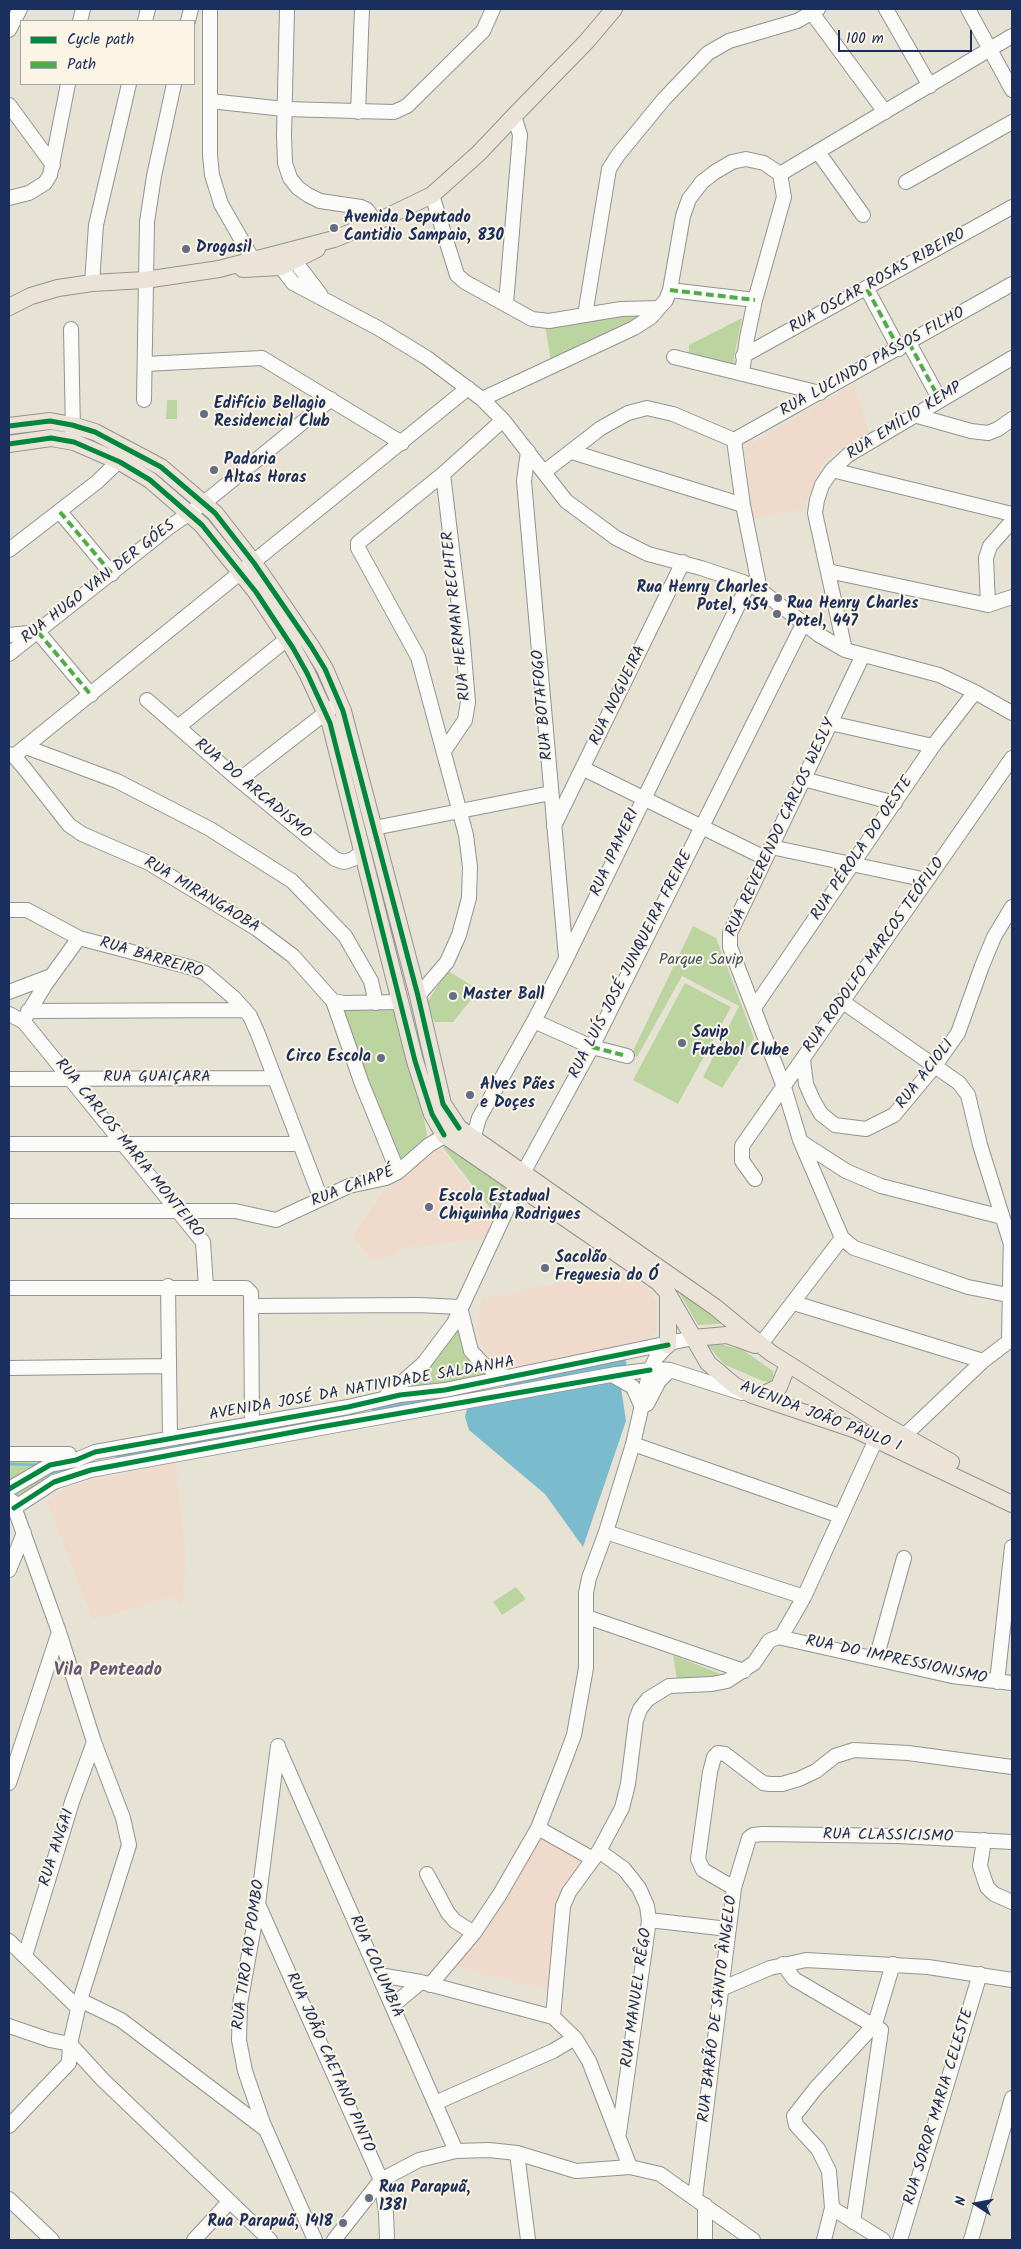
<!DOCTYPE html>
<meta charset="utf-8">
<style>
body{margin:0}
#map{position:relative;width:1021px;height:2249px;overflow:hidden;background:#e7e3d4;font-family:Kalam,sans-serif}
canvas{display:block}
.frame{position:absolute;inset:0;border:10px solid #1b2f5e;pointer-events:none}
.legend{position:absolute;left:20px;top:20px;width:175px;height:65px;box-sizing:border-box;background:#fcf5e5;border:1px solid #a2a6af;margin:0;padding:6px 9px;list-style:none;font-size:15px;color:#1b2f5e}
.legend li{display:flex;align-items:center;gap:10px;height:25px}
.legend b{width:25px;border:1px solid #a2a6af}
.north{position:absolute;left:951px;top:2179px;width:50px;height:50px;-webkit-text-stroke:4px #fcf5e5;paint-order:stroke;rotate:281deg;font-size:14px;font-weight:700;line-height:20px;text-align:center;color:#1b2f5e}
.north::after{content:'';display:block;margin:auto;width:18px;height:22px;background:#1b2f5e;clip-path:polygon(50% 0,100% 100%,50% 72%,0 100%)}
.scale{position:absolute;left:838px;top:30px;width:134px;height:22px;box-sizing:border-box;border:2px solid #1b2f5e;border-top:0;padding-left:6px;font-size:15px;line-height:18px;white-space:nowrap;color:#1b2f5e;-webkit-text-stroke:4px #fcf5e5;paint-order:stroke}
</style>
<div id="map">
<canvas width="1021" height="2249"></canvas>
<div class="frame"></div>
<ul class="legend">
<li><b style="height:6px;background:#00873e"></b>Cycle path</li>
<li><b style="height:6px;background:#52ab49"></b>Path</li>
</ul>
<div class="north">N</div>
<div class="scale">100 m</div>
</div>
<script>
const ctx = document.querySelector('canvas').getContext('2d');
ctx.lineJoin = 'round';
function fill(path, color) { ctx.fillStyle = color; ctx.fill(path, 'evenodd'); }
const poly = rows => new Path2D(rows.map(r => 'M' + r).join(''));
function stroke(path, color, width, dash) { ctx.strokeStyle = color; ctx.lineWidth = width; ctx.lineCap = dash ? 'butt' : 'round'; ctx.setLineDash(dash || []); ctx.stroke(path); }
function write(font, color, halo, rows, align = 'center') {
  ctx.font = font + ' Kalam,sans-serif'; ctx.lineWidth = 4; ctx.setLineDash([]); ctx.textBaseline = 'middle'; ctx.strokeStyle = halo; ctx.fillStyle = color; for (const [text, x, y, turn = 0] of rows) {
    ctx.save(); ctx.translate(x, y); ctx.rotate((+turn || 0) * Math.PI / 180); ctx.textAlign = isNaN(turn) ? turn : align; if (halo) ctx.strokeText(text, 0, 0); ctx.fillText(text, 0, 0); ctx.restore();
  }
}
fill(poly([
 [854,384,869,432,825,459,802,510,752,519,745,447],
 [440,1147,494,1219,483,1240,415,1246,373,1262,353,1236,380,1195],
 [621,1270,651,1292,656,1303,656,1331,648,1340,503,1370,488,1357,478,1336,477,1329,479,1310,483,1299],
 [175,1462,186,1560,183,1586,185,1603,179,1605,174,1596,93,1620,47,1501,67,1487],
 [540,1834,585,1862,556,1916,549,1990,456,1967,499,1904]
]), '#efdacb');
fill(poly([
 [633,314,637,320,551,362,545,325],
 [742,318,734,357,735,368,689,354,689,345],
 [167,400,177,400,177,419,166,419],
 [693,926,716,938,754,1038,722,1088,703,1077,739,1006,682,976,637,1057,632,1053],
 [448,971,479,990,453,1022,434,1022,427,1002],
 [685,983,731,1007,678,1104,633,1080],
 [344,1008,395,1010,422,1109,427,1135,422,1143,404,1157,397,1159,340,1017],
 [442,1146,449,1147,510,1188,497,1217],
 [677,1289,736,1325,720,1324,698,1325],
 [459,1321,462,1344,470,1357,495,1376,399,1390],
 [715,1343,743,1350,773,1371,774,1378,769,1382,763,1381,725,1365,708,1346],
 [49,1459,47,1467,52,1476,15,1501,9,1483,9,1461],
 [516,1587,526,1599,502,1615,493,1602],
 [673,1655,723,1675,723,1679,677,1680]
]), '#bcd4a0');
fill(poly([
 [620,1381,626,1421,583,1547,545,1494,469,1430,465,1417,467,1409,474,1405]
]), '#7bbbce');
stroke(poly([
 [9,1464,40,1465],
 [52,1473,65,1469]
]), '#7bbbce', 2.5);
stroke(poly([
 [508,1383,622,1363],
 [375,1407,424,1399],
 [120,1458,242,1433]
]), '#7bbbce', 9);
const minor = poly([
 [210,9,210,155,212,175,221,204,253,260],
 [287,9,284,135,285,163,290,178,298,188,308,195,320,201,361,207,367,210,376,222],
 [886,9,930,86],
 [968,9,1012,90],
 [812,13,885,112],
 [80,21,83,9],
 [145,21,148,9],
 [188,21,191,9],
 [9,30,20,9],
 [210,101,284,109,394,112,407,106,483,31,493,9],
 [9,105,53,165],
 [358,112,362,9],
 [818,152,863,215],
 [780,174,1012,36],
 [906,182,1012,122],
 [432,195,457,275,465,282,532,319,549,321,621,309,659,308],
 [9,198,29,193,45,183,50,175,68,84],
 [288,252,320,294],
 [278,257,281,267,293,283,378,328,427,358,482,399,503,420,566,501,616,538,648,554,701,568,743,582,760,590,819,635,845,650,939,675,975,692,1012,713],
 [92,283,96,225,129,84],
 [867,289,899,349],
 [670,290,755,300],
 [506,304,520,135,514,116],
 [585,315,609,169,618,155,664,99,708,53,729,41,797,21,818,9],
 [71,329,73,433],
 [909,343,940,400],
 [743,356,1012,207],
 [674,357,820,393],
 [145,364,262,358,402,443],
 [482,399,634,328,651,317,666,300,670,290,683,216,689,199,702,182,715,172,732,162,746,159,764,163,780,174,784,197,755,300,747,338,742,373],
 [144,400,147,222,154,176,174,84],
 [914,415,971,431,988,433,998,429,1012,419],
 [734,440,1012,284],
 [528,451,524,481,566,958],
 [572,452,743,505],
 [832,470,1012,514],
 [544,472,601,428,628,413,647,408,673,414,734,440,743,505,760,590],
 [443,474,462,632,468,702,465,720,444,751],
 [60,512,112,574],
 [9,550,97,482,126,454],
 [828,571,988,605,1012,597],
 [988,605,986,558,990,546,1012,521],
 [9,635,38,632,91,695],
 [845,650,815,513,817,500,822,485,832,470,848,455,1012,358],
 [9,654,168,528,204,503,331,399],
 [863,655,730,933,730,947,784,1087,800,1140,842,1238,854,1248,869,1253,968,1287,1008,1295],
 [147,700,232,774,335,859,344,862,353,859,362,852],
 [830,723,933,746],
 [178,727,287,639],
 [26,747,117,781,210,829,292,881,345,936,371,981,376,1003],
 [9,754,14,756,25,769,69,825,82,834,149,863,257,929,293,956,333,1001,344,1003,400,1002],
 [14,756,468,388],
 [584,769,765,858],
 [803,779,895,803],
 [239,780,333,707],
 [554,826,683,562],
 [374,828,551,793],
 [771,847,927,880],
 [9,910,27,910,79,938,193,968,205,973,234,998,250,1016,258,1034,321,1199],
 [9,992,51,976],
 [418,996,447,962,459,935,469,898,470,867,466,835,418,657,358,548,358,543,443,474,503,420],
 [333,1001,362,1084,398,1172],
 [843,1002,959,1083,968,1095,980,1145,1010,1241],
 [754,1008,933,746,975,692],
 [28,1011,245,1010],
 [9,1014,24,1022,203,1242,206,1287],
 [25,1018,45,985,79,938],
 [534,1021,592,1047,627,1056],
 [803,1060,806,1084,813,1100,821,1114,835,1125,866,1129,894,1115,934,1067,958,1033,982,966,994,937,1012,907],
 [9,1079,275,1078],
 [801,1142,846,1171,881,1186,1002,1217],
 [9,1144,300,1144],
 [475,1146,475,1132,479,1118,534,1021,566,959,748,585],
 [755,1179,742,1161,742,1146,1012,758],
 [9,1211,235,1211,276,1220,349,1186,386,1178,398,1172,429,1145,453,1131],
 [168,1286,170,1438],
 [9,1288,246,1288,251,1293,252,1424],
 [794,1303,983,1361],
 [251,1306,418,1305,460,1307],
 [460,1307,471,1351,483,1364,506,1377],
 [1009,1341,1011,1232],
 [761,1344,842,1238],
 [9,1368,169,1366],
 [612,1375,633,1387,641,1405],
 [383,1399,424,1363,454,1323,528,1164,592,1047,804,622],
 [647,1404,659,1381,670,1370],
 [904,1436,983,1361,1012,1339],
 [633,1444,840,1516],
 [9,1454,69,1454],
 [9,1489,50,1465,76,1460,95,1452,348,1407,400,1395,445,1390,693,1338],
 [14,1508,54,1482,91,1470,616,1374,658,1369,670,1370,742,1393],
 [606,1532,804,1597],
 [9,1570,24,1533],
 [587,1617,744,1671],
 [781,1637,804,1597,883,1424],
 [876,1659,904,1558],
 [997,1682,1012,1547],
 [278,1746,258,1904,240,2004,239,2040,245,2071,263,2123,315,2240],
 [278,1747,456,2151],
 [9,1783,59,1632],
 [538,1828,593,1859],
 [984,1840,980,1866,987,1887,994,1894,1012,1902],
 [599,1851,624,1869,639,1888,647,1906,649,1920,619,2133],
 [427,1874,448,1913,455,1921,474,1933],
 [734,1888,703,1870,698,1859,710,1772,714,1757,718,1753,725,1754,763,1783,770,1784,782,1784,799,1779,816,1771,835,1756,854,1750,908,1753,1012,1767],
 [258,1904,381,2180,386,2213,387,2240],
 [649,1920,728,1929],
 [9,1941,78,2008],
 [25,1956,72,1802,94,1742],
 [783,1964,794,1979,881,2030,853,2222],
 [379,1975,421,1982,553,2017,575,2038,589,2061,630,2167],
 [430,1985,474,1933,500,1894,538,1828,564,1762,574,1735,586,1668,586,1593,589,1578,606,1532,633,1444,650,1370,656,1358,668,1345],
 [721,1989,770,1968,806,1960,928,1967,1012,1980],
 [80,2000,121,2020,265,2129],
 [392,2006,421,1982],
 [553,2017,563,1906,569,1892,599,1851,622,1808,628,1784,636,1720,640,1709,648,1699,669,1686,712,1684,727,1681,754,1663,769,1641,778,1637,952,1676,1012,1683],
 [9,2026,50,2040,70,2044,102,2079,270,2240],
 [435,2103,553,2051,575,2038],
 [9,2126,69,2063,70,2044,80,2000,129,1845,123,1818,94,1742,59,1632,12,1501],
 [517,2153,528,2240],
 [695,2197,734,1888,749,1838,753,1835,763,1834,898,1836,1012,1842],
 [9,2199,52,2240],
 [705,2205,705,2240],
 [832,2208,883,2240],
 [194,2240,229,2202],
 [334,2240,381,2180,419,2160,456,2151,489,2150,517,2153,576,2171,630,2167,660,2174,753,2240],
 [824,2240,832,2208,829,2171,818,2149,796,2125,794,2116,816,2088,875,2024,893,1964],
 [900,2240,980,1974],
 [971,2240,1012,2098]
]);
const major = poly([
 [243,269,281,267,317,249],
 [9,307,31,296,58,288,92,283,145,280,219,269,334,239,376,222,432,195,479,153,514,116,587,41,614,9],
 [9,426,50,421,72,425,95,432,161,467,215,513,254,563,311,646,325,669,343,711,418,996,443,1104,459,1128,715,1307,771,1353,883,1424,951,1462],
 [9,444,51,438,74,442,120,462,150,480,202,525,256,592,293,648,307,673,330,723,415,1061,432,1114,444,1135,658,1282,667,1292,708,1363,734,1385,752,1395,856,1430,1012,1504],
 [668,1297,668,1345],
 [693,1338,727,1335,755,1345],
 [758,1397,779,1387,788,1364]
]);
stroke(minor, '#929393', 16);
stroke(major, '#929393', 18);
stroke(minor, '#fbfbf9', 14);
stroke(major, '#ebe3d7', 16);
stroke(poly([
 [867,289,899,349],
 [670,290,755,300],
 [909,343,940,400],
 [60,512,112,574],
 [38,632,91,695],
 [592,1047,627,1056]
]), '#52ab49', 4, [8, 4]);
stroke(poly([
 [9,426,50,421,72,425,95,432,161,467,215,513,254,563,311,646,325,669,343,711,418,996,443,1104,459,1128],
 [9,444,51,438,74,442,120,462,150,480,202,525,256,592,293,648,307,673,330,723,415,1061,432,1114,444,1135],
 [9,1489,50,1465,76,1460,95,1452,348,1407,400,1395,445,1390,668,1345],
 [14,1508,54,1482,91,1470,320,1427,650,1370]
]), '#00873e', 5);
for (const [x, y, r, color] of [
 [334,228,5,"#626e87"],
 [186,249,5,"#626e87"],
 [204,414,5,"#626e87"],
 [214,470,5,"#626e87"],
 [778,598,5,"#626e87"],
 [777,614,5,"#626e87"],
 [453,996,5,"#626e87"],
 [682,1043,5,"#626e87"],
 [381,1058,5,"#626e87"],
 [470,1095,5,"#626e87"],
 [429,1207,5,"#626e87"],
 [545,1268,5,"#626e87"],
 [369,2198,5,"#626e87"],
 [343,2223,5,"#626e87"]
]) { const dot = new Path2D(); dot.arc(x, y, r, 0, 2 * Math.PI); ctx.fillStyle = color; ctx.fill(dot); stroke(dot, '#fcf5e5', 2); }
write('bold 16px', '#1b2f5e', '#fcf5e5', [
 ["Avenida Deputado",344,219],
 ["Cantidio Sampaio, 830",344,237],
 ["Drogasil",196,249],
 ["Edifício Bellagio",214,405],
 ["Residencial Club",214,423],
 ["Padaria",224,461],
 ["Altas Horas",224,479],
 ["Rua Henry Charles",768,589,"right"],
 ["Potel, 454",768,607,"right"],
 ["Rua Henry Charles",787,605],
 ["Potel, 447",787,623],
 ["Master Ball",463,996],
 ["Savip",692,1034],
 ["Futebol Clube",692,1052],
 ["Circo Escola",371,1058,"right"],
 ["Alves Pães",480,1086],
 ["e Doçes",480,1104],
 ["Escola Estadual",439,1198],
 ["Chiquinha Rodrigues",439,1216],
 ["Sacolão",555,1259],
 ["Freguesia do Ó",555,1277],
 ["Rua Parapuã,",379,2189],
 ["1381",379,2207],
 ["Rua Parapuã, 1418",333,2223,"right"]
], 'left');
write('16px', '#1b2f5e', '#fcf5e5', [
 ["RUA OSCAR ROSAS RIBEIRO",878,282,-29],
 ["RUA LUCINDO PASSOS FILHO",873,363,-29],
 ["RUA EMÍLIO KEMP",905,422,-32],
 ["RUA HUGO VAN DER GÓES",99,583,-38],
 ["RUA HERMAN RECHTER",458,616,-96],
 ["RUA NOGUEIRA",619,696,-64],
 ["RUA BOTAFOGO",544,705,-95],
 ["RUA DO ARCADISMO",252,790,40],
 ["RUA REVERENDO CARLOS WESLY",782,828,-65],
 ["RUA PÉROLA DO OESTE",863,849,-56],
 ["RUA IPAMERI",616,853,-65],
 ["RUA MIRANGAOBA",201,896,31],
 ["RUA RODOLFO MARCOS TEÓFILO",875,956,-55],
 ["RUA BARREIRO",151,959,17],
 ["RUA LUÍS JOSÉ JUNQUEIRA FREIRE",632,965,-63],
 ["RUA ACIOLI",926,1075,-52],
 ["RUA GUAIÇARA",157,1078],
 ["RUA CARLOS MARIA MONTEIRO",128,1149,51],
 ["RUA CAIAPÉ",353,1188,-21],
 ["AVENIDA JOSÉ DA NATIVIDADE SALDANHA",362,1390,-10],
 ["AVENIDA JOÃO PAULO I",820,1418,21],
 ["RUA DO IMPRESSIONISMO",896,1661,12],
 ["RUA CLASSICISMO",888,1837,1],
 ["RUA ANGAI",58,1848,-72],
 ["RUA TIRO AO POMBO",250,1955,-82],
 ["RUA COLUMBIA",375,1967,66],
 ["RUA MANUEL RÊGO",638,1998,-82],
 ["RUA BARÃO DE SANTO ÂNGELO",719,2009,-83],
 ["RUA JOÃO CAETANO PINTO",329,2063,66],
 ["RUA SOROR MARIA CELESTE",940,2107,-73]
]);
write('16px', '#3a5564', '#fcf5e5', [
 ["Parque Savip",701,961]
]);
write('bold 18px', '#625775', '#fcf5e5', [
 ["Vila Penteado",108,1672]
]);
</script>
